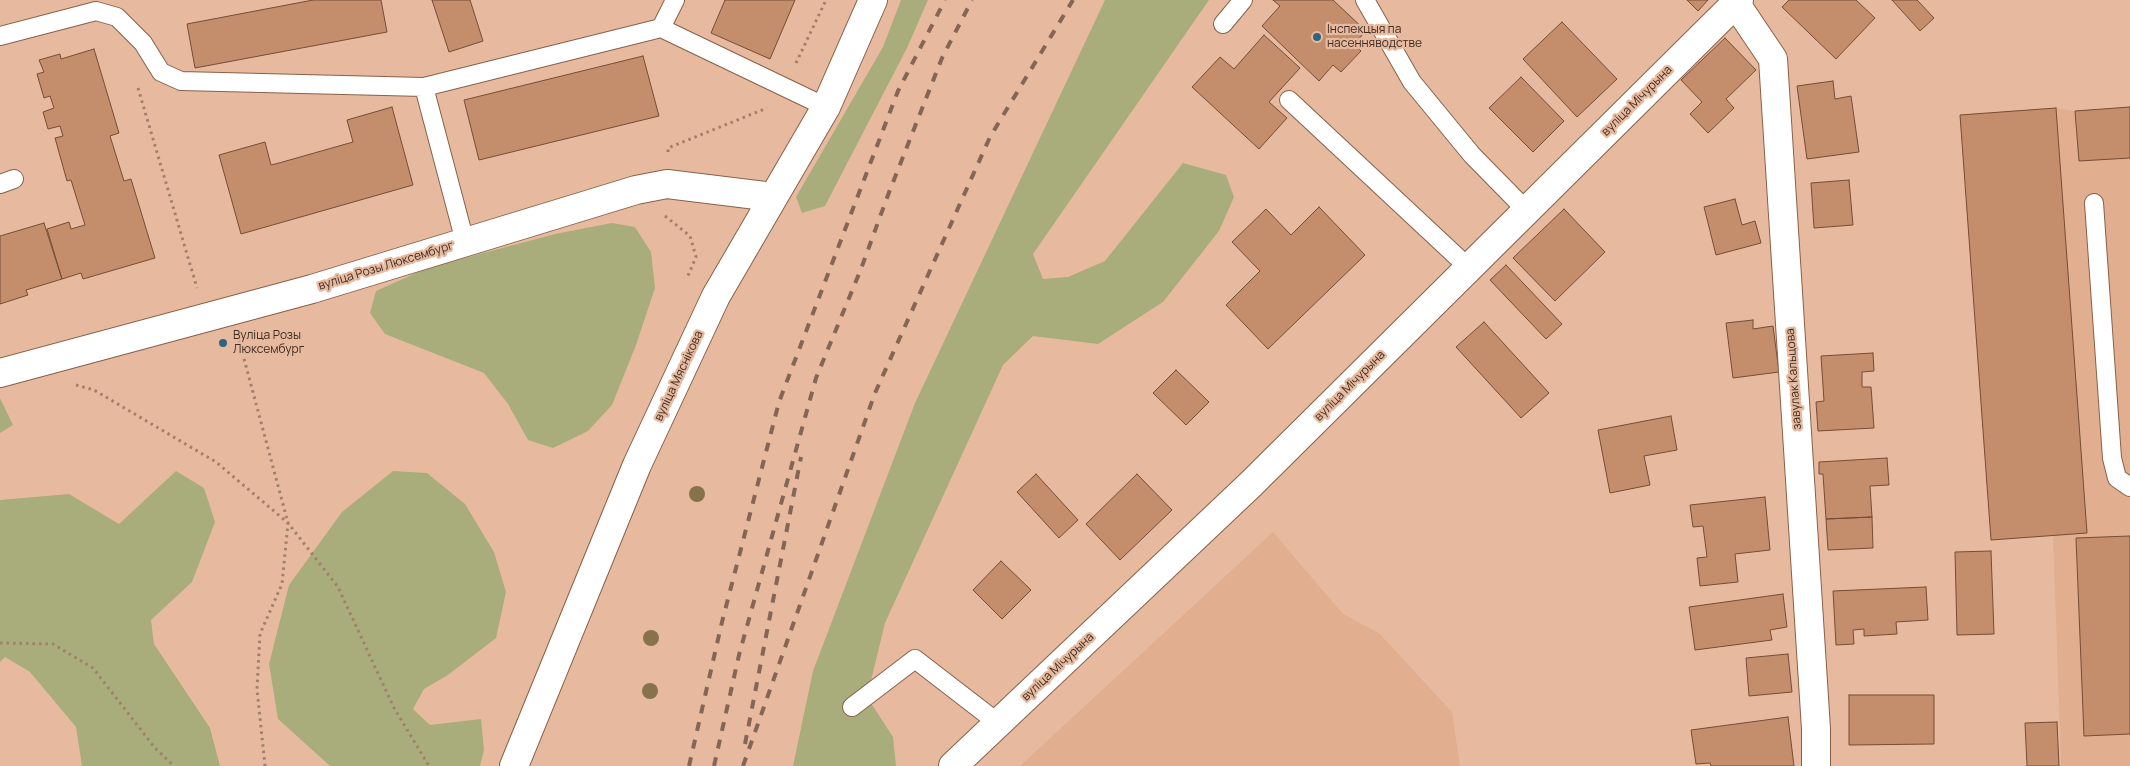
<!DOCTYPE html>
<meta charset="utf-8">
<style>
body{margin:0}
canvas{display:block;background:#e7ba9f}
</style>
<canvas width="2130" height="766"></canvas>
<script>
const ctx = document.querySelector('canvas').getContext('2d');
ctx.lineJoin = 'round';
function fill(path, color) { ctx.fillStyle = color; ctx.fill(path, 'evenodd'); }
const poly = rows => new Path2D(rows.map(r => 'M' + r).join(''));
function stroke(path, color, width, dash) { ctx.strokeStyle = color; ctx.lineWidth = width; ctx.lineCap = dash ? 'butt' : 'round'; ctx.setLineDash(dash || []); ctx.stroke(path); }
function write(font, color, halo, rows, align = 'center') {
  ctx.font = font + ' Manrope,sans-serif'; ctx.lineWidth = 4.5; ctx.setLineDash([]); ctx.textBaseline = 'middle'; ctx.strokeStyle = halo; ctx.fillStyle = color; for (const [text, x, y, turn = 0] of rows) {
    ctx.save(); ctx.translate(x, y); ctx.rotate((+turn || 0) * Math.PI / 180); ctx.textAlign = isNaN(turn) ? turn : align; if (halo) ctx.strokeText(text, 0, 0); ctx.fillText(text, 0, 0); ctx.restore();
  }
}
fill(poly([
 [2130,107,2130,766,2061,766,2053,535,1991,540,1960,115,2056,108,2075,111],
 [1273,532,1343,614,1379,633,1452,712,1460,766,1020,766]
]), '#e1ae8f');
fill(poly([
 [901,0,928,0,907,48,825,206,802,213,796,197,883,47],
 [1105,0,1209,0,1033,254,1043,279,1068,277,1105,261,1183,163,1226,175,1234,197,1219,231,1163,302,1098,344,1033,336,1003,365,885,623,867,697,893,737,896,766,793,766,813,671,915,403],
 [612,223,635,227,651,252,655,288,636,345,612,405,588,431,553,448,528,440,508,404,484,373,385,334,370,313,376,291,427,268,555,234],
 [0,398,13,425,0,433],
 [176,471,204,488,215,522,192,582,151,620,154,644,210,728,220,766,82,766,76,727,30,672,5,657,0,662,0,500,69,494,119,524],
 [393,471,427,473,465,504,494,552,506,592,496,638,448,675,424,689,413,709,430,725,481,719,484,750,480,766,330,766,278,719,269,664,289,585,342,512]
]), '#a8ad7b');
const building = poly([
 [313,0,381,0,387,32,195,68,187,24,313,0],
 [432,0,470,0,483,41,449,52,432,0],
 [725,0,795,0,770,59,711,33,725,0],
 [1273,0,1333,0,1366,31,1354,44,1361,51,1341,72,1333,65,1319,81,1262,26,1280,6,1273,0],
 [1687,0,1708,0,1698,11,1687,0],
 [1789,0,1856,0,1875,18,1836,59,1782,7,1789,0],
 [1892,0,1917,0,1934,18,1920,31,1892,0],
 [1562,22,1617,79,1577,117,1523,59,1562,22],
 [1264,35,1300,68,1269,102,1287,118,1259,149,1192,87,1220,57,1234,69,1264,35],
 [1725,38,1756,70,1726,99,1734,108,1708,133,1690,114,1702,102,1681,80,1725,38],
 [94,49,119,133,110,136,124,181,131,179,155,258,83,279,81,273,62,279,47,229,69,222,71,229,85,225,71,180,67,181,55,138,63,136,60,126,48,129,43,112,54,108,50,96,44,98,37,74,44,72,39,60,60,54,61,59,94,49],
 [643,56,659,116,479,160,464,100,643,56],
 [1521,77,1564,121,1533,152,1489,108,1521,77],
 [1833,81,1835,99,1851,96,1859,152,1807,159,1797,86,1833,81],
 [392,107,413,185,241,234,219,155,265,142,271,165,279,163,353,142,347,120,392,107],
 [2130,107,2130,158,2079,161,2075,111,2130,107],
 [2056,108,2087,533,1991,540,1960,115,2056,108],
 [1849,180,1853,225,1814,228,1811,183,1849,180],
 [1735,199,1742,225,1755,221,1761,243,1716,255,1704,207,1735,199],
 [1319,207,1365,255,1268,349,1226,305,1260,271,1232,242,1266,209,1291,235,1319,207],
 [1564,209,1605,252,1555,301,1513,258,1564,209],
 [44,223,62,279,26,290,28,295,0,304,0,236,44,223],
 [1506,265,1562,324,1546,339,1490,280,1506,265],
 [1753,320,1753,329,1773,326,1779,372,1733,378,1726,323,1753,320],
 [1484,322,1549,393,1521,418,1456,347,1484,322],
 [1873,353,1874,371,1862,372,1862,387,1871,387,1874,428,1818,431,1816,402,1824,401,1821,356,1873,353],
 [1176,370,1209,402,1186,425,1153,393,1176,370],
 [1671,416,1677,450,1644,456,1650,485,1610,493,1598,430,1671,416],
 [1887,458,1889,485,1870,486,1872,517,1826,519,1823,474,1819,474,1819,462,1887,458],
 [1036,474,1078,520,1059,538,1017,492,1036,474],
 [1137,474,1172,510,1120,560,1086,524,1137,474],
 [1765,497,1770,550,1735,554,1738,582,1700,586,1697,558,1707,557,1703,526,1693,527,1690,505,1765,497],
 [1872,517,1873,548,1828,550,1826,519,1872,517],
 [2130,536,2130,734,2084,736,2076,538,2130,536],
 [1991,551,1994,634,1957,635,1955,552,1991,551],
 [1001,561,1031,590,1002,619,973,590,1001,561],
 [1926,587,1928,620,1896,622,1897,634,1864,636,1864,629,1853,630,1854,644,1836,645,1833,591,1926,587],
 [1783,594,1787,627,1770,630,1772,640,1695,650,1689,607,1783,594],
 [1788,654,1792,692,1749,696,1746,658,1788,654],
 [1849,695,1934,695,1934,744,1849,745,1849,695],
 [1788,717,1794,766,1711,766,1710,763,1696,764,1691,730,1788,717],
 [2057,722,2059,766,2027,766,2025,723,2057,722]
]);
fill(building, '#c48e6c');
stroke(building, '#744d35', 1);
const service = poly([
 [1365,0,1412,82,1472,155,1527,211],
 [1223,24,1243,0],
 [661,28,675,0],
 [0,36,96,11,117,17,143,43,161,72,181,81,424,87,661,28,826,107],
 [424,87,465,242],
 [1289,100,1469,268],
 [0,184,14,179],
 [2094,203,2112,458,2117,478,2130,487],
 [852,707,915,659,998,723]
]);
const minor = poly([
 [1736,4,1773,59,1816,729,1816,766],
 [0,373,312,289,636,190,667,184,773,197],
 [514,766,637,465,716,296,826,107,873,0],
 [953,766,1251,484,1739,0]
]);
stroke(service, '#886048', 20);
stroke(minor, '#886048', 30);
stroke(poly([
 [796,63,826,0],
 [138,88,197,288],
 [668,152,668,148,767,108],
 [665,216,690,236,696,257,687,278],
 [239,340,288,523,282,584,260,634,257,689,265,766],
 [76,385,94,390,216,462,288,523,338,587,394,708,429,766],
 [0,643,53,644,93,668,155,748,174,766]
]), '#a17f6b', 3, [2.5, 4]);
stroke(service, '#fff', 18);
stroke(minor, '#fff', 28);
stroke(poly([
 [745,744,801,457],
 [689,766,722,622,779,402,898,91,945,0],
 [714,766,739,655,816,378,861,269,888,195,942,58,972,0],
 [743,766,875,393,990,137,1073,0]
]), '#836656', 4, [9, 9]);
ctx.fillStyle = '#86734c';
for (const [x, y] of [
 [697,494],
 [651,638],
 [650,691]
]) { ctx.beginPath(); ctx.arc(x, y, 8, 0, 2 * Math.PI); ctx.fill(); }
for (const [x, y, r, color] of [
 [1317,37,5,"#2e647f"],
 [223,343,5,"#2e647f"]
]) { const dot = new Path2D(); dot.arc(x, y, r, 0, 2 * Math.PI); ctx.fillStyle = color; ctx.fill(dot); stroke(dot, '#e7ba9f', 2); }
write('12px', '#3f2d23', '#e7ba9f', [
 ["Інспекцыя па",1327,30],
 ["насенняводстве",1327,44],
 ["Вуліца Розы",233,336],
 ["Люксембург",233,350]
], 'left');
write('12px', '#3f2d23', '#e7ba9f', [
 ["вуліца Мічурына",1637,101,-45],
 ["вуліца Розы Люксембург",386,266,-17],
 ["вуліца Мяснікова",679,376,-65],
 ["завулак Кальцова",1794,379,-94],
 ["вуліца Мічурына",1350,386,-45],
 ["вуліца Мічурына",1058,667,-43]
]);
</script>
